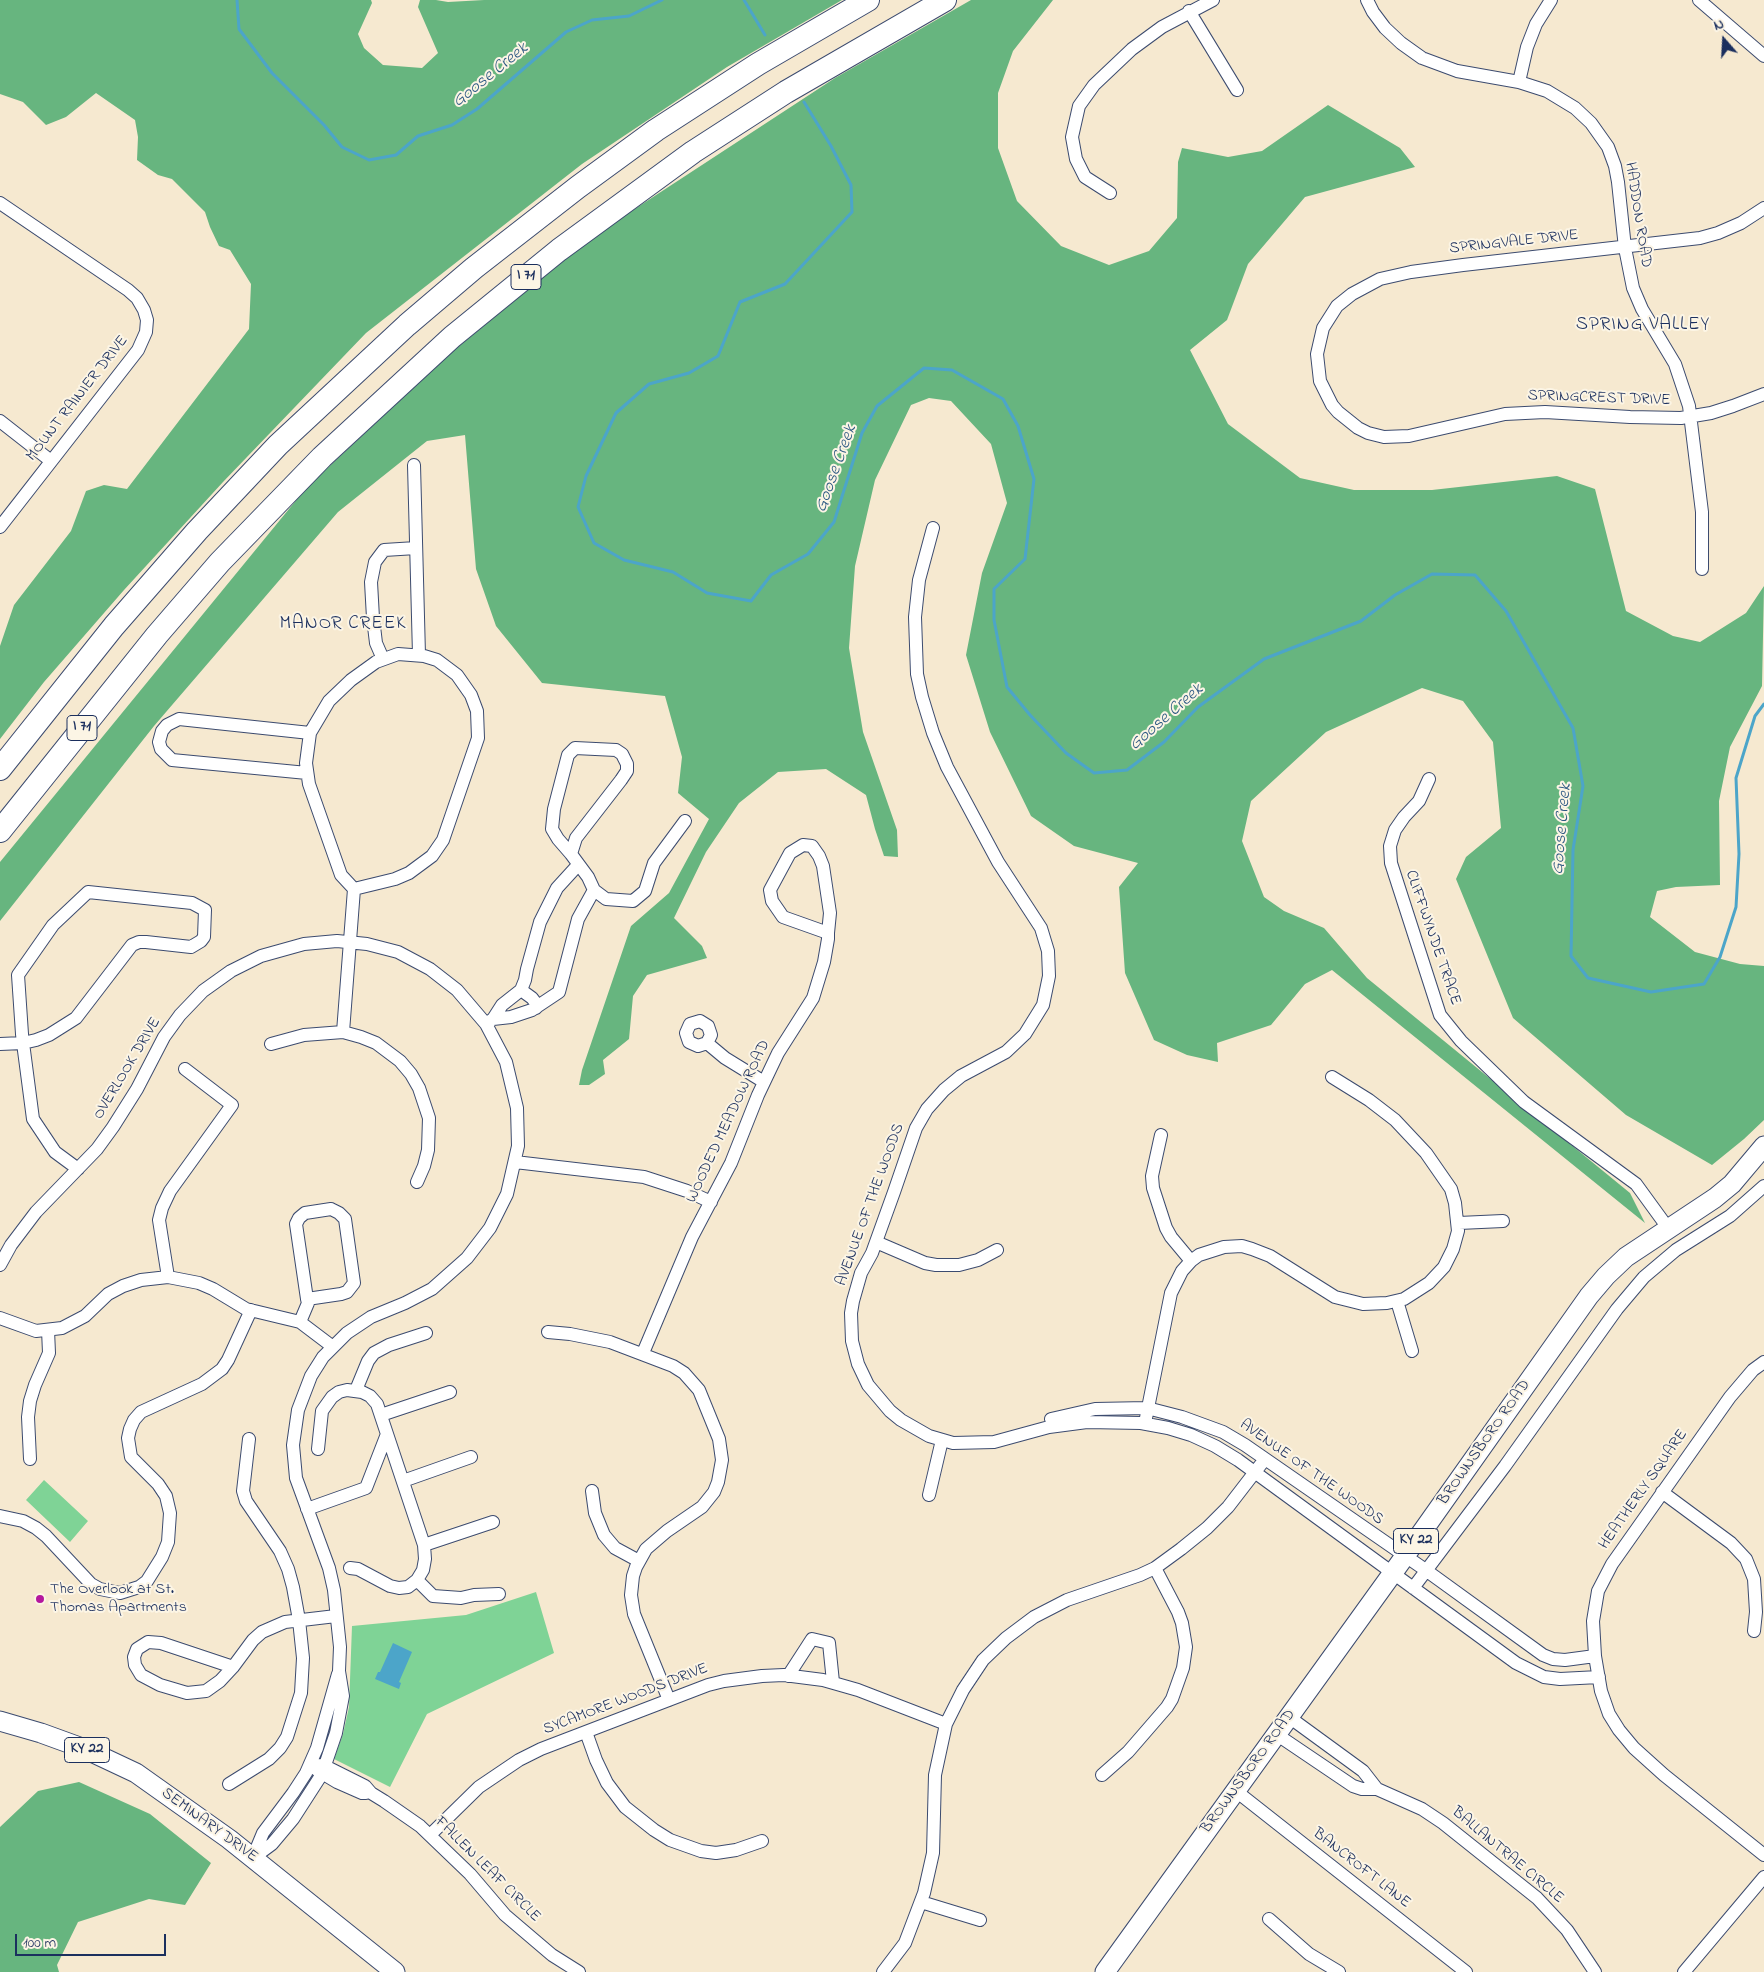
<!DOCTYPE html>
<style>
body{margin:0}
#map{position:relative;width:1764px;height:1972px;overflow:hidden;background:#f6e9d0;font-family:"Indie Flower",sans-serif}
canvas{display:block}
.north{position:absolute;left:1699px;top:15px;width:50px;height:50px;-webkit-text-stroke:4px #fcf5e5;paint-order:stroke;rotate:341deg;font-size:14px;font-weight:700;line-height:20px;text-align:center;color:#1b2f5e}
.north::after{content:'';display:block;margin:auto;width:18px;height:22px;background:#1b2f5e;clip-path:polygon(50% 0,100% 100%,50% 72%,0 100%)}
.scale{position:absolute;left:15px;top:1934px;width:151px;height:22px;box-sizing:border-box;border:2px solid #1b2f5e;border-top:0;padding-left:6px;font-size:15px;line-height:18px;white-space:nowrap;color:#1b2f5e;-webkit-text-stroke:4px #fcf5e5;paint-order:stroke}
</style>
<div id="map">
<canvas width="1764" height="1972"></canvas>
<div class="north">N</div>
<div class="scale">100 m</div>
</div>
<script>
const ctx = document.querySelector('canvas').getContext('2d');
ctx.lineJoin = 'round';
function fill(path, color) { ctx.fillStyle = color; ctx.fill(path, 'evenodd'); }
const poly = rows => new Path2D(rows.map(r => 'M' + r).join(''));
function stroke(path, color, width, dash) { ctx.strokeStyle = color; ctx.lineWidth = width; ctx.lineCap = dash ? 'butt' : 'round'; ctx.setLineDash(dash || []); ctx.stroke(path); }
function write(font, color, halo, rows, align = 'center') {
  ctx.font = font + ' "Indie Flower",sans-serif'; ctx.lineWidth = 4; ctx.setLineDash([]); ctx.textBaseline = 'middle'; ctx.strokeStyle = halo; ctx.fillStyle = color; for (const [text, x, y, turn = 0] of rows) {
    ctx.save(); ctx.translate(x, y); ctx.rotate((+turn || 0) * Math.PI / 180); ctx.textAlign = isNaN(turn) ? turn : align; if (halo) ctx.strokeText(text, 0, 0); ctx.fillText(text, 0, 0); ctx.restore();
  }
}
fill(poly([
 [44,1480,88,1521,70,1542,26,1500],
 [536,1592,554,1653,427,1714,390,1787,334,1759,343,1734,349,1707,352,1626,466,1615]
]), '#7fd396');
fill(poly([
 [0,0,371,0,372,3,358,34,364,48,383,65,422,68,438,53,418,7,420,0,436,0,448,2,484,0,842,0,727,67,582,164,366,333,223,482,124,590,44,682,0,739,0,646,14,605,71,531,86,491,104,485,127,489,249,329,251,284,230,250,219,246,210,227,205,212,172,179,158,175,137,160,138,137,135,120,96,93,66,117,46,125,23,102,0,94],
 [971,0,1053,0,1013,51,998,93,998,148,1017,201,1061,246,1109,265,1149,251,1177,218,1178,162,1182,148,1228,157,1262,151,1328,105,1400,148,1415,167,1305,197,1248,264,1227,320,1190,350,1228,424,1300,478,1354,490,1432,490,1557,476,1595,489,1626,611,1673,636,1700,642,1746,613,1764,586,1762,686,1730,747,1719,801,1720,885,1676,887,1657,891,1650,917,1695,952,1740,964,1764,966,1764,1120,1744,1139,1712,1165,1626,1115,1513,1018,1456,879,1466,857,1501,828,1493,742,1463,701,1422,688,1326,732,1251,801,1242,841,1264,897,1284,911,1324,928,1367,978,1630,1193,1645,1223,1332,970,1305,984,1271,1025,1217,1043,1218,1062,1187,1055,1154,1040,1125,973,1119,887,1138,863,1074,846,1031,816,990,732,966,655,982,573,1007,503,991,444,951,401,929,398,911,405,875,480,855,566,849,648,863,732,897,830,898,857,884,856,875,829,866,795,826,769,778,772,739,803,706,852,674,918,702,946,707,958,647,975,633,996,629,1039,603,1060,605,1074,589,1085,579,1085,582,1070,631,926,669,893,709,819,678,793,682,757,665,696,542,683,496,626,476,569,465,435,427,441,338,512,154,726,0,921,0,862,307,487,453,351,595,235,835,78],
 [79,1782,150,1814,211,1863,185,1905,149,1899,78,1922,57,1965,59,1972,0,1972,0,1827,38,1791]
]), '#67b57f');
fill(poly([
 [393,1643,412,1652,399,1682,401,1683,399,1689,375,1679,378,1672,380,1672]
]), '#4ca5c9');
stroke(poly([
 [237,0,239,29,272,73,324,125,342,147,369,160,396,155,418,136,452,125,477,109,566,32,592,20,629,16,662,0],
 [744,0,765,35],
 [804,102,831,146,851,185,852,212,785,284,740,302,718,356,689,373,649,384,616,413,586,476,578,507,594,543,624,560,673,572,707,593,751,601,771,575,808,554,834,522,862,433,877,406,924,368,952,370,1003,399,1018,426,1034,479,1025,559,994,589,994,620,1007,687,1030,715,1066,753,1094,773,1127,770,1164,742,1198,707,1264,659,1361,621,1395,595,1432,574,1475,575,1506,611,1573,728,1583,786,1573,850,1571,956,1588,978,1651,992,1704,984,1720,957,1736,907,1739,854,1736,778,1755,716,1764,704]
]), '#4ca5c9', 3);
const minor = poly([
 [1367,0,1373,12,1385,28,1401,43,1422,58,1457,71,1519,82,1547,91,1575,108,1591,123,1608,147,1615,166,1618,182,1625,248,1633,288,1642,309,1675,364,1689,406,1702,512,1702,569],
 [1699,0,1764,56],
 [1189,11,1237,90],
 [1519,82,1527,47,1536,24,1551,0],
 [1110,193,1085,177,1076,159,1072,137,1079,106,1094,85,1132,49,1162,27,1213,0],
 [0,203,128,290,137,298,144,310,147,320,146,332,138,350,0,527],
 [1764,208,1741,223,1718,233,1700,238,1463,265,1411,272,1380,279,1352,294,1337,306,1323,328,1317,354,1320,381,1332,405,1338,412,1358,428,1368,433,1384,437,1409,436,1505,414,1545,412,1630,417,1681,418,1711,413,1733,406,1764,394],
 [0,421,51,461],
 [414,465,419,655],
 [933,528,919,580,915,617,917,674,922,697,933,733,947,767,998,862,1041,928,1048,951,1049,976,1043,1005,1025,1034,1006,1052,961,1076,944,1090,927,1109,916,1128,894,1192,872,1253,861,1273,853,1301,851,1313,852,1341,858,1364,868,1385,890,1411,901,1420,929,1436,953,1443,994,1442,1049,1427,1087,1422,1141,1423,1168,1428,1191,1435,1215,1446,1238,1460,1516,1663,1544,1677,1560,1679,1599,1677],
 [398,654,424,656,437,660,457,675,471,695,477,711,478,738,443,840,432,856,409,873,395,879,354,889,341,875,309,784,306,763,310,733,329,701,351,680,376,662,398,654],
 [383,659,376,643,373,618,371,582,375,562,384,550,416,548],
 [307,773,172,760,161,749,159,742,162,731,167,725,179,719,310,733],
 [1429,779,1419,801,1404,817,1395,830,1390,846,1391,863,1440,1015,1461,1041,1524,1102,1636,1184,1668,1228],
 [571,854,558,839,552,829,554,809,568,755,575,748,616,750,622,754,627,764,627,771,621,780,576,838,571,854,588,877,594,890,606,899,633,901,645,891,654,863,685,821],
 [521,990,532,998,535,1002,536,1008],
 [493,1019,502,1005,521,990,525,980,527,969,540,922,557,888,578,865],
 [486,1024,493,1019,511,1017,532,1010,559,992,578,919,594,890],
 [343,1032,354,889],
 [707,1043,711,1035,708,1026,700,1021,690,1024,686,1033,689,1042,698,1046,707,1043,725,1058,764,1082],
 [0,1044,23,1043,36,1040,49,1035,76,1018,132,945,139,942,146,942,191,947,201,941,204,937,205,910,192,903,88,892,53,925,18,975,22,1034,23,1043,33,1119,55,1152,78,1169],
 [271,1044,304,1035,343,1032,361,1037,376,1043,400,1061,411,1074,419,1088,429,1118,428,1150,424,1166,417,1182],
 [1161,1135,1152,1176,1153,1188,1166,1228,1171,1237,1191,1261],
 [515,1162,644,1177,687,1191,711,1202],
 [331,1209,339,1213,345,1219,354,1283,347,1292,341,1294,307,1299,296,1224,299,1218,305,1213,331,1209],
 [1459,1223,1503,1221],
 [876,1242,925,1263,936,1265,959,1265,978,1260,997,1250],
 [0,1265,11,1245,36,1212,97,1149,113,1127,137,1089,164,1037,180,1015,203,991,231,971,261,956,304,944,337,941,367,944,398,952,430,969,457,990,486,1024,506,1062,517,1108,518,1146,507,1194,490,1228,467,1258,432,1289,405,1303,371,1317,347,1333,323,1357,311,1376,298,1410,293,1445,296,1478,329,1568,334,1590,340,1647,339,1671,343,1696,336,1733,322,1774,293,1819,272,1844,253,1858],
 [168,1277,159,1220,162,1208,170,1191,232,1105,185,1069],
 [1397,1301,1412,1351],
 [0,1318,36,1331,62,1328,85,1316,108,1294,123,1286,141,1280,168,1277,199,1283,213,1289,246,1309,300,1322,333,1347],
 [300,1322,308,1303,307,1299],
 [548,1332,570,1334,610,1342,673,1366,684,1373,699,1390,719,1439,722,1460,718,1482,714,1492,702,1507,667,1531,646,1549,636,1567,633,1576,631,1595,634,1614,669,1700],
 [643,1353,692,1237,731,1163,758,1095,778,1053,813,998,824,962,828,939,828,933,830,913,823,866,819,856,812,846,803,845,790,853,770,890,772,901,783,917,828,933],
 [1764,1362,1753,1370,1730,1397,1612,1564,1598,1591,1593,1621,1595,1656,1601,1691,1609,1714,1619,1730,1634,1748,1664,1775,1764,1855],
 [356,1390,368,1361,374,1353,389,1345,426,1333],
 [381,1415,450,1392],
 [1051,1419,1095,1409,1147,1408,1182,1417,1223,1432,1245,1445,1427,1571,1543,1655,1553,1659,1565,1660,1595,1656],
 [1145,1423,1171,1293,1182,1271,1191,1261,1199,1255,1224,1247,1242,1246,1252,1249,1270,1256,1335,1297,1363,1304,1387,1303,1404,1299,1429,1283,1444,1267,1453,1249,1458,1231,1455,1203,1451,1189,1426,1153,1395,1120,1369,1100,1332,1077],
 [30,1459,28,1417,30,1401,35,1385,49,1353,48,1330],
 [403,1481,471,1457],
 [592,1491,595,1513,604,1535,615,1548,639,1561],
 [1662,1492,1731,1543,1746,1559,1754,1579,1756,1612,1754,1631],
 [929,1495,942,1440],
 [307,1509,366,1488,387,1434,377,1404,370,1396,362,1392,347,1390,339,1392,332,1397,322,1411,318,1449],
 [0,1516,23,1521,36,1528,46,1536,91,1584,100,1589,120,1593,139,1587,147,1581,162,1557,168,1542,170,1513,166,1496,158,1484,131,1457,128,1438,130,1429,134,1420,141,1412,202,1384,222,1369,228,1360,251,1310],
 [424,1545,493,1522],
 [350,1568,358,1569,390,1586,399,1588,408,1587,417,1580,423,1570,425,1559,424,1545,387,1434],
 [417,1580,433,1596,461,1598,474,1595,499,1594],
 [1413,1588,1505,1466,1617,1309,1644,1277,1676,1250,1730,1216,1764,1186],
 [233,1667,161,1643,148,1642,137,1649,134,1657,135,1665,141,1675,160,1685,187,1693,206,1691,220,1681,233,1667,253,1640,262,1632,285,1622,336,1616],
 [788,1676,812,1639,829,1643,833,1682],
 [1289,1717,1363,1771,1377,1789],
 [586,1732,596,1760,607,1783,625,1807,654,1830,670,1840,701,1851,716,1853,736,1850,762,1841],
 [1276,1734,1353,1786,1362,1789,1377,1789,1422,1809,1443,1823,1537,1898,1567,1930,1595,1972],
 [310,1764,325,1766,365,1786,371,1793,384,1801,420,1826,470,1874,505,1915,552,1955,579,1972],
 [317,1770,337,1782,362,1793,366,1793],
 [1102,1775,1128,1752,1167,1707,1172,1699,1183,1668,1186,1647,1182,1623,1178,1612,1155,1568],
 [229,1784,269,1759,280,1748,287,1737,301,1693,303,1658,299,1620,293,1587,288,1569,280,1551,246,1501,243,1491,249,1439],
 [1236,1791,1466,1972],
 [430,1835,479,1787,519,1760,541,1749,708,1685,724,1681,762,1676,784,1675,823,1680,858,1690,946,1724],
 [253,1857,263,1833,293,1793,306,1773,317,1748,338,1674],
 [921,1902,980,1920],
 [1269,1919,1309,1954,1339,1972],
 [883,1972,905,1943,924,1893,933,1853,935,1775,946,1724,963,1690,983,1660,1006,1638,1034,1617,1067,1600,1140,1575,1155,1568,1181,1549,1207,1528,1228,1507,1265,1459],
 [1684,1972,1764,1877]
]);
const primary = poly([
 [0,1721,41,1733,85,1749,136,1773,229,1839,395,1972],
 [1105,1972,1405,1556,1589,1296,1606,1276,1626,1257,1715,1198,1732,1184,1764,1146]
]);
const motorway = poly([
 [0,769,114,626,197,531,278,445,407,325,474,268,578,187,656,130,758,64,868,0],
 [0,831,157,635,220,562,322,457,452,337,559,250,693,152,786,92,945,0]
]);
stroke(minor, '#3c4b6f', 14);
stroke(primary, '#3c4b6f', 21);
stroke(motorway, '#3c4b6f', 24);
stroke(minor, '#fff', 12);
stroke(primary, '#fff', 19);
stroke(motorway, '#fff', 22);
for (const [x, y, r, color] of [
 [40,1599,5,"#b5179e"]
]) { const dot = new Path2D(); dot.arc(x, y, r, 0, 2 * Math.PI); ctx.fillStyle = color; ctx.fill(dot); stroke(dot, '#fcf5e5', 2); }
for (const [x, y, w] of [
 [526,277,30],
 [82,728,30],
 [1416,1541,45],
 [87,1750,45]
]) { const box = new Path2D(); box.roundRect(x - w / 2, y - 12.5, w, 25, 4); ctx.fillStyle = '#fcf5e5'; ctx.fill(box); stroke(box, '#1b2f5e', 1); }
write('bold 15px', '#1b2f5e', null, [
 ["I 71",526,277],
 ["I 71",82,728],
 ["KY 22",1416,1541],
 ["KY 22",87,1750]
]);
write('16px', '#1b2f5e', '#fcf5e5', [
 ["HADDON ROAD",1637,215,81],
 ["SPRINGVALE DRIVE",1514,243,-6],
 ["MOUNT RAINIER DRIVE",78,399,-52],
 ["SPRINGCREST DRIVE",1599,399,2],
 ["CLIFFWYNDE TRACE",1432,938,71],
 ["OVERLOOK DRIVE",128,1069,-59],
 ["WOODED MEADOW ROAD",729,1122,-65],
 ["AVENUE OF THE WOODS",871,1205,-70],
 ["BROWNSBORO ROAD",1485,1443,-55],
 ["AVENUE OF THE WOODS",1311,1473,35],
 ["HEATHERLY SQUARE",1644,1490,-55],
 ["SYCAMORE WOODS DRIVE",626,1700,-21],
 ["BROWNSBORO ROAD",1249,1772,-54],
 ["SEMINARY DRIVE",209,1826,36],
 ["BALLANTRAE CIRCLE",1507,1856,40],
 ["BANCROFT LANE",1361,1869,38],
 ["FALLEN LEAF CIRCLE",487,1870,45]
]);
write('16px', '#1b2f5e', '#fcf5e5', [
 ["The Overlook at St.",50,1590],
 ["Thomas Apartments",50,1608]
], 'left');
write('italic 18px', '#2c5883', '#fcf5e5', [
 ["Goose Creek",491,76,-39],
 ["Goose Creek",837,469,-70],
 ["Goose Creek",1167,718,-41],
 ["Goose Creek",1563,829,-85]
]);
ctx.letterSpacing = '1px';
write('19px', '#1b2f5e', '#fcf5e5', [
 ["SPRING VALLEY",1643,326],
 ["MANOR CREEK",343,625]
]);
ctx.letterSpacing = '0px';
</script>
